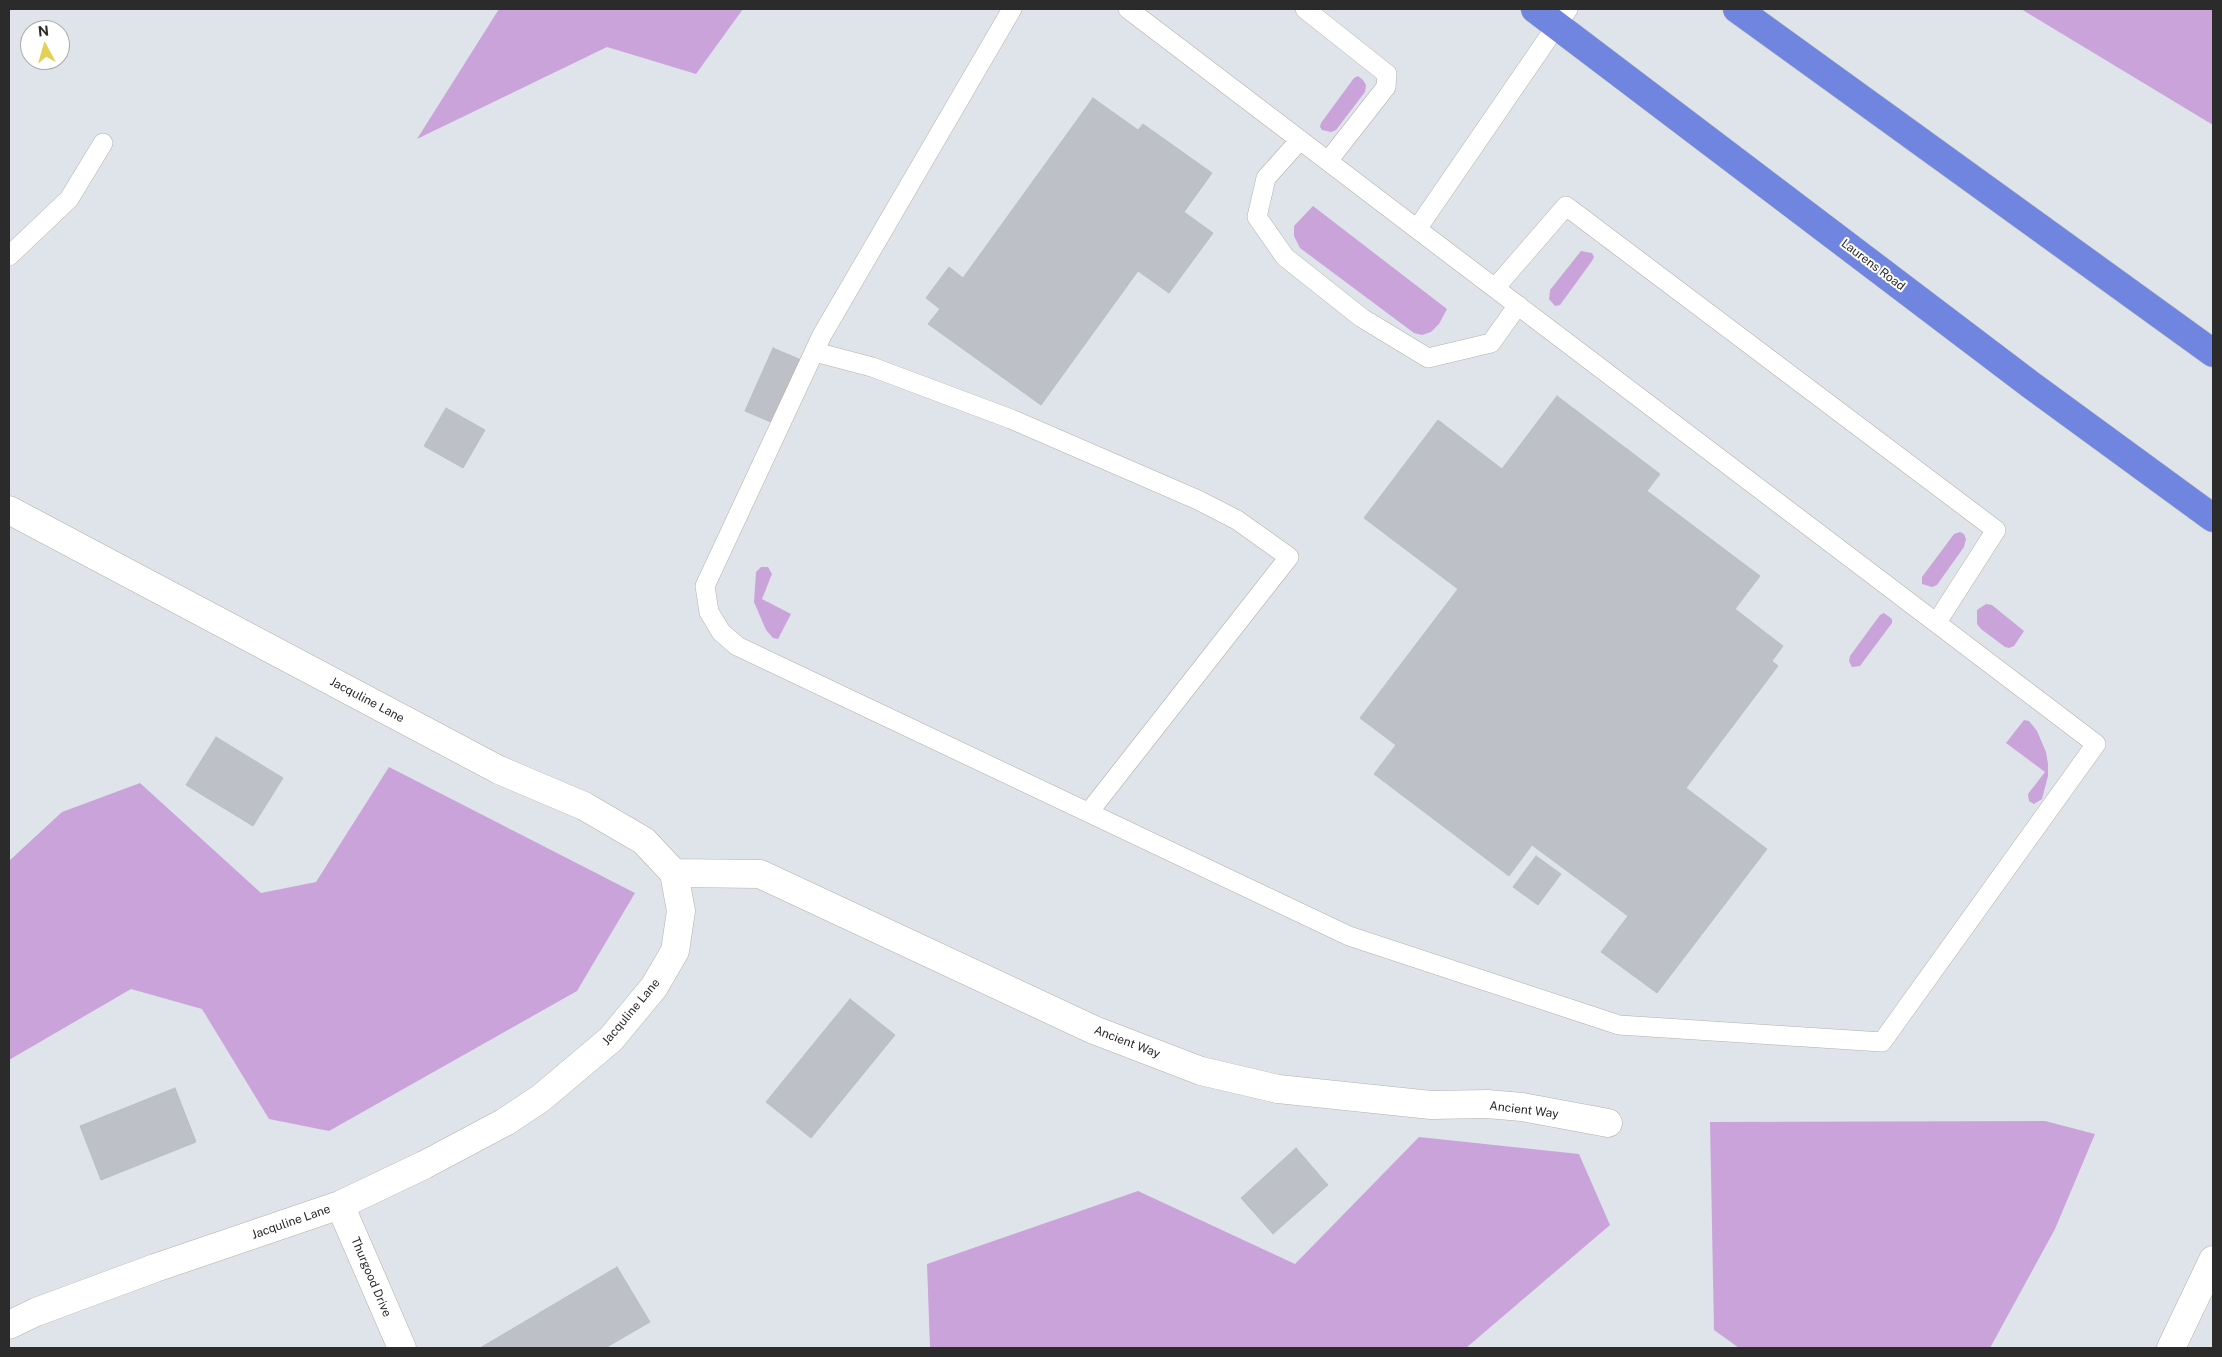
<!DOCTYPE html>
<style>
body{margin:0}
#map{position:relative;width:2222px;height:1357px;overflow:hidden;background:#dfe4eb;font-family:"Public Sans",sans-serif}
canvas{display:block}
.frame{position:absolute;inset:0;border:10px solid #2b2b2b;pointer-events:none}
.north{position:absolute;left:20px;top:20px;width:50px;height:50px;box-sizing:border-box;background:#fff;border:1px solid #aaa;border-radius:50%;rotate:354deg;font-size:14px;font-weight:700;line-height:20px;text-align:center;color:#2b2b2b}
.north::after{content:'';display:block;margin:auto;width:18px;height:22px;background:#e3d054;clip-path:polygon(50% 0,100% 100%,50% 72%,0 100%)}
</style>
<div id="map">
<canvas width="2222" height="1357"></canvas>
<div class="frame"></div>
<div class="north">N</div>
</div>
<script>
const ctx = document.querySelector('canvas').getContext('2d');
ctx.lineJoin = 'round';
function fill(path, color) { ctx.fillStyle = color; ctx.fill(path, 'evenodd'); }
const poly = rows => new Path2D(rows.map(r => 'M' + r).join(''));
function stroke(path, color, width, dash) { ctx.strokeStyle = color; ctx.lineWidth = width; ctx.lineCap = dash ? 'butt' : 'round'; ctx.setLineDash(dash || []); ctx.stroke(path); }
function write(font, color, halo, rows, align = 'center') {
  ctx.font = font + ' "Public Sans",sans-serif'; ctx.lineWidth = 4; ctx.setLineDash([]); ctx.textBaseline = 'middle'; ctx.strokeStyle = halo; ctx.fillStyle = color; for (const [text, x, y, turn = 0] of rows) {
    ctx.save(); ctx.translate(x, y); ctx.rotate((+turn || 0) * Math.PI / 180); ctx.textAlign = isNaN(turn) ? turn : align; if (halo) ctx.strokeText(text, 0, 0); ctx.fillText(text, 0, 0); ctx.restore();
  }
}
fill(poly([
 [499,9,743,9,696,74,607,47,417,139],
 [2021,9,2213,9,2213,125],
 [1358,76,1363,80,1366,85,1365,92,1336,130,1331,132,1322,130,1320,127,1321,123,1354,78],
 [1313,206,1447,309,1439,324,1431,332,1422,335,1414,333,1300,248,1294,236,1294,226],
 [1581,251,1592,253,1594,257,1592,261,1560,305,1555,306,1549,299,1550,290],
 [1960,532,1964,534,1966,539,1964,547,1937,585,1932,587,1922,584,1922,577,1954,534],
 [761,567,768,567,772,574,762,599,791,614,778,639,773,638,766,630,754,602,756,572],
 [1986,604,1992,605,2024,631,2014,646,2009,648,2005,647,1981,629,1977,624,1977,610],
 [1884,613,1892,619,1892,623,1860,666,1852,667,1849,661,1850,656,1880,615],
 [2024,720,2029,721,2037,731,2046,752,2048,764,2048,776,2042,799,2034,804,2029,801,2028,794,2045,772,2006,743],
 [389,767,635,893,577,991,329,1131,269,1119,202,1009,131,989,9,1060,9,861,62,812,140,783,261,893,316,882],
 [2045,1121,2095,1134,2055,1229,1990,1348,1739,1348,1714,1330,1710,1122],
 [1419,1137,1579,1154,1610,1225,1466,1348,930,1348,927,1264,1138,1191,1295,1264]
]), '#caa3db');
const building = poly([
 [1093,98,1138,130,1143,124,1212,173,1184,212,1213,233,1169,293,1138,271,1041,405,928,324,940,309,926,298,949,267,963,278,1093,98],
 [773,348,806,362,778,425,745,411,773,348],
 [1557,396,1660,474,1647,491,1760,576,1735,609,1783,646,1772,661,1778,666,1686,788,1767,849,1657,993,1601,952,1628,916,1532,845,1509,876,1374,774,1396,745,1360,718,1458,589,1364,518,1438,420,1502,469,1557,396],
 [446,408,485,430,463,468,424,446,446,408],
 [216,737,283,778,253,826,186,785,216,737],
 [1536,856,1561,874,1538,905,1513,887,1536,856],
 [850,999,895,1035,811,1138,766,1102,850,999],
 [175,1088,196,1142,101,1180,80,1126,175,1088],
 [1296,1148,1328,1185,1273,1234,1241,1198,1296,1148],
 [617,1267,650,1322,605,1348,480,1348,617,1267]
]);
fill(building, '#bec0c7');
stroke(building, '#b9bdc7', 1);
const service = poly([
 [1012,9,822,335,705,586,709,612,721,632,737,646,1349,936,1619,1025,1882,1042,2096,744,1417,229,1568,9],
 [1128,9,1417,229],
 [1305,9,1387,74,1386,87,1328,161],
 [1300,140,1266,178,1257,217,1285,257,1362,318,1428,358,1491,343,1518,305],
 [9,256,69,199,103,143],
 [1495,288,1566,206,1996,530,1937,622],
 [815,352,872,367,1011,419,1198,500,1237,520,1289,557,1089,812]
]);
const minor = poly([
 [9,510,499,770,584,806,644,841,674,873,681,911,675,951,654,987,611,1039,541,1098,505,1122,424,1165,340,1205,155,1268,36,1312,9,1325],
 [674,873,760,874,1094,1030,1201,1071,1278,1089,1431,1105,1487,1104,1522,1107,1608,1123],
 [340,1205,402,1348],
 [2171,1348,2213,1260]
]);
const primary = poly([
 [1535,9,2031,385,2213,518],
 [1737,9,2213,353]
]);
stroke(service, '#b2b1a9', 20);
stroke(minor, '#b2b1a9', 29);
stroke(primary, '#bfbfbf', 29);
stroke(service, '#fff', 19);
stroke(minor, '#fff', 28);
stroke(primary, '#7085df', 28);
write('12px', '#2b2b2b', '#fff', [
 ["Laurens Road",1873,265,37],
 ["Jacquline Lane",367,700,28],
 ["Jacquline Lane",631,1012,-50],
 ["Ancient Way",1127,1042,21],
 ["Ancient Way",1524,1110,7],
 ["Jacquline Lane",291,1222,-19],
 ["Thurgood Drive",371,1277,67]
]);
</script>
